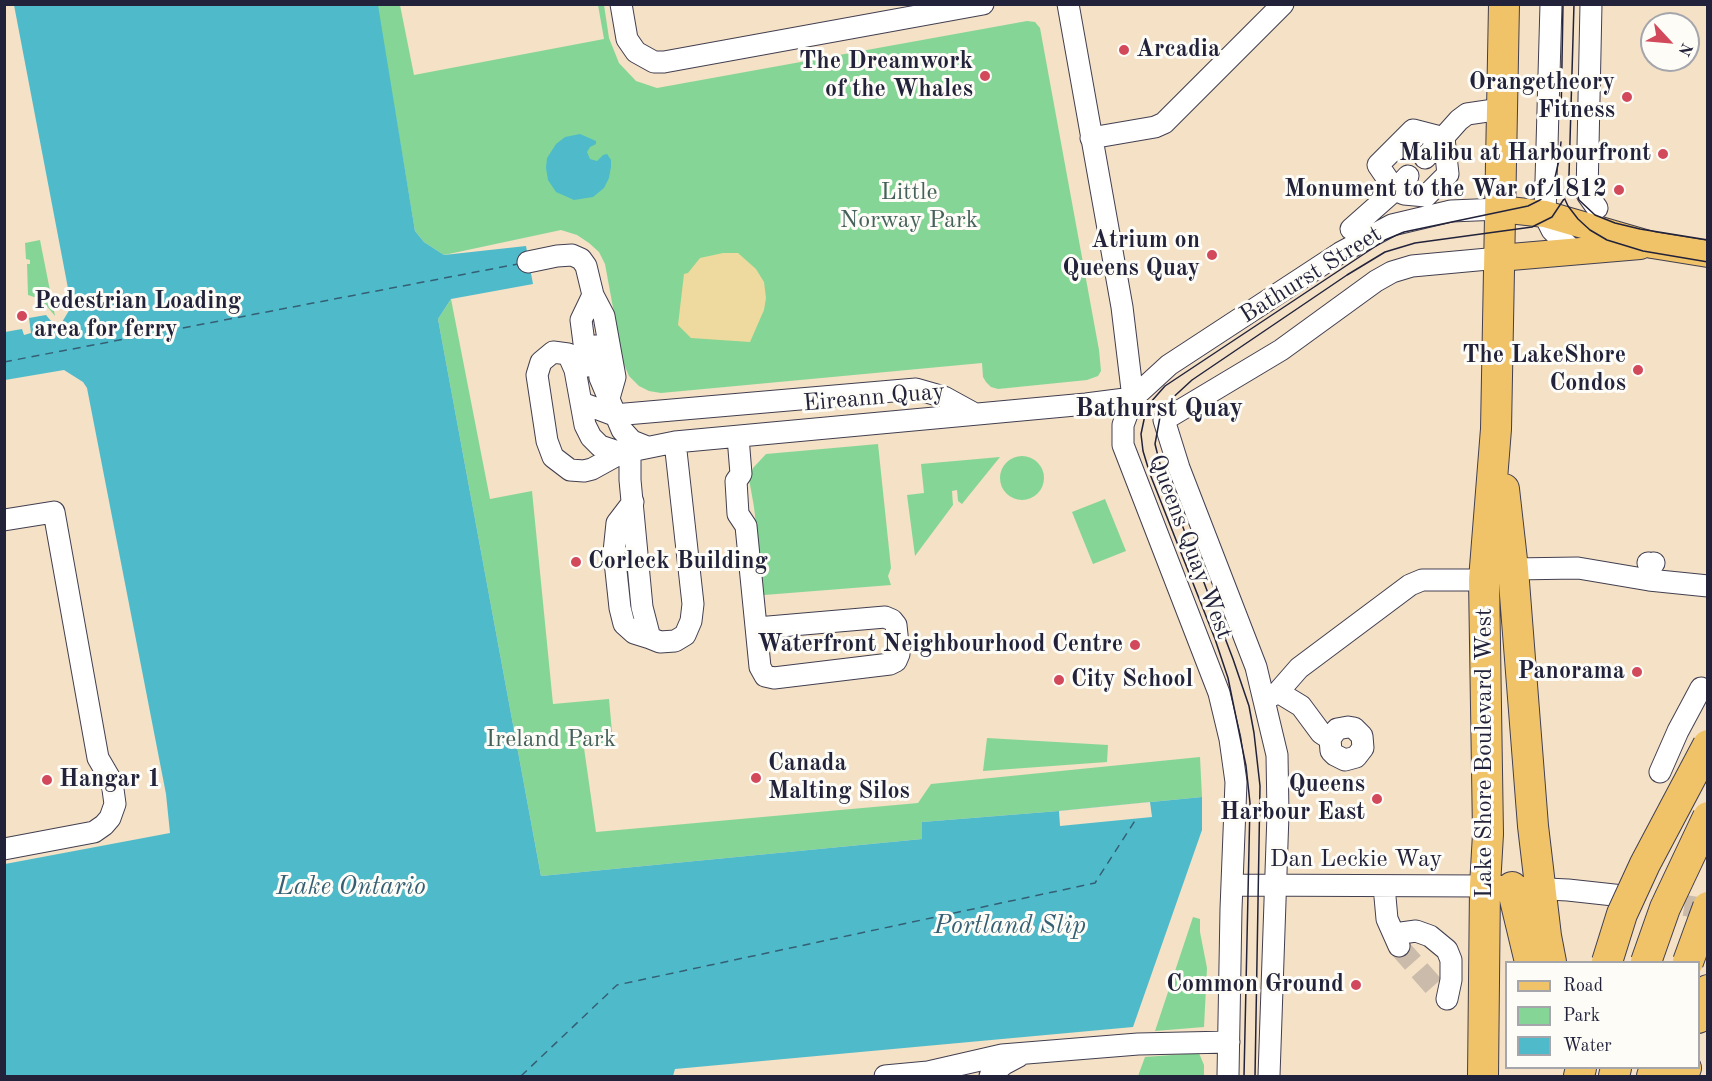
<!DOCTYPE html>
<style>
body{margin:0}
#map{position:relative;width:1712px;height:1081px;overflow:hidden;background:#f4e1c6;font-family:"Old Standard TT",serif}
canvas{display:block}
.frame{position:absolute;inset:0;border:6px solid #22223b;pointer-events:none}
.legend{position:absolute;left:1505px;top:961px;width:195px;height:108px;box-sizing:border-box;background:#fdfcf7;border:2px solid #a5a5ac;margin:0;padding:8px 10px;list-style:none;font-size:18px;color:#22223b}
.legend li{display:flex;align-items:center;gap:12px;height:30px}
.legend b{width:30px;border:2px solid #a5a5ac}
.north{position:absolute;left:1640px;top:12px;width:60px;height:60px;box-sizing:border-box;background:#fdfcf7;border:2px solid #a5a5ac;border-radius:50%;rotate:116deg;font-size:16px;font-weight:700;line-height:24px;text-align:center;color:#22223b}
.north::after{content:'';display:block;margin:auto;width:21px;height:27px;background:#d1495b;clip-path:polygon(50% 0,100% 100%,50% 72%,0 100%)}
</style>
<div id="map">
<canvas width="1712" height="1081"></canvas>
<div class="frame"></div>
<ul class="legend">
<li><b style="height:8px;background:#f0c369"></b>Road</li>
<li><b style="height:16px;background:#85d696"></b>Park</li>
<li><b style="height:16px;background:#4fbbca"></b>Water</li>
</ul>
<div class="north">N</div>
</div>
<script>
const ctx = document.querySelector('canvas').getContext('2d');
ctx.lineJoin = 'round';
function fill(path, color) { ctx.fillStyle = color; ctx.fill(path, 'evenodd'); }
const poly = rows => new Path2D(rows.map(r => 'M' + r).join(''));
function stroke(path, color, width, dash) { ctx.strokeStyle = color; ctx.lineWidth = width; ctx.lineCap = dash ? 'butt' : 'round'; ctx.setLineDash(dash || []); ctx.stroke(path); }
function write(font, color, halo, rows, align = 'center') {
  ctx.font = font + ' "Old Standard TT",serif'; ctx.lineWidth = 6; ctx.setLineDash([]); ctx.textBaseline = 'middle'; ctx.strokeStyle = halo; ctx.fillStyle = color; for (const [text, x, y, turn = 0] of rows) {
    ctx.save(); ctx.translate(x, y); ctx.rotate((+turn || 0) * Math.PI / 180); ctx.textAlign = isNaN(turn) ? turn : align; if (halo) ctx.strokeText(text, 0, 0); ctx.fillText(text, 0, 0); ctx.restore();
  }
}
fill(poly([
 [377,5,400,5,414,75,604,39,598,5,604,5,609,38,619,63,636,81,657,88,1027,21,1035,22,1040,28,1099,350,1101,371,1098,376,1087,380,998,389,991,387,986,382,983,377,982,363,661,393,649,391,639,386,629,376,623,362,605,264,599,252,589,243,577,235,561,230,444,255,424,242,415,231],
 [40,240,55,316,46,305,37,298,28,295,27,264,30,264,30,260,26,259,25,243],
 [451,299,490,499,532,491,553,704,609,699,613,743,584,748,596,832,918,803,931,784,1200,757,1202,797,1059,811,922,822,922,839,541,876,438,319],
 [878,444,891,568,888,576,891,585,764,595,754,507,749,479,753,468,766,454],
 '1000 478a22 22 0 1 1 44 0a22 22 0 1 1-44 0Z',
 [1000,457,962,504,958,501,957,490,952,491,953,505,915,556,907,495,924,493,921,464],
 [1105,499,1126,551,1093,564,1072,512],
 [987,738,1108,745,1107,762,983,771],
 [1193,917,1200,919,1200,932,1207,968,1204,1027,1155,1031],
 [1199,1053,1204,1065,1204,1076,1138,1076,1145,1057]
]), '#85d696');
fill(poly([
 [723,253,738,253,756,269,764,282,766,298,764,310,750,342,691,338,678,325,684,274,688,273,700,258]
]), '#eeda9e');
fill(poly([
 [14,5,378,5,415,231,424,242,444,255,526,246,533,284,451,299,438,319,541,876,922,839,922,822,1059,811,1202,797,1202,830,1133,1027,675,1069,673,1076,5,1076,5,864,170,833,166,794,87,388,83,382,64,370,5,380,5,332,22,329,24,335,31,333,29,318,46,315,51,321,51,328,59,327,70,309,71,304],
 [580,134,596,141,596,144,590,147,587,152,590,159,597,161,603,155,607,154,611,160,611,167,609,178,604,188,593,197,574,200,556,192,548,180,546,168,547,158,556,144,565,137]
]), '#4fbbca');
fill(poly([
 [1150,802,1152,817,1060,826,1059,811]
]), '#f4e1c6');
stroke(poly([
 [4,362,518,264],
 [521,1076,617,985,1095,883,1136,819]
]), '#345f74', 1.5, [8, 6]);
stroke(poly([
 [1623,896,1708,909],
 [1399,947,1437,990]
]), '#cabbaa', 21, [21, 10]);
const minor = poly([
 [621,4,627,39,636,52,654,62,664,62,983,4],
 [1068,4,1122,307,1133,398,1123,425,1123,445,1219,693,1230,739,1236,782,1231,909,1228,1076],
 [1551,4,1545,216,1552,230,1574,252],
 [1591,4,1587,194,1597,208],
 [1091,138,1155,127,1164,123,1283,4],
 [1425,158,1459,120,1467,114,1501,109],
 [1408,176,1395,190,1404,194,1426,196,1448,174,1444,138],
 [1351,229,1395,190,1378,165,1413,130,1444,138],
 [528,262,557,256,572,255,581,259,586,266,593,295,604,316,615,377,609,398],
 [596,346,600,378,622,430,632,441,647,447],
 [587,366,581,320,593,295],
 [1133,398,1169,365,1340,253,1392,225,1451,211,1500,209],
 [582,403,614,415,916,389,944,397,975,414],
 [1164,420,1179,468,1256,667,1277,755,1278,814,1269,1076],
 [1164,420,1281,350,1376,281,1392,272,1412,266,1499,258],
 [738,437,741,474,736,481,738,514,746,526,760,667,765,676,774,678,890,664,896,661,899,654,896,625,892,620,885,617,757,628],
 [630,452,630,480,642,607,650,638,660,642,675,641,685,635,691,621,693,604,675,442],
 [621,453,600,446,591,437,585,425,575,370,568,354,553,352,541,362,537,375,547,441,553,457,570,470,584,471,592,469,621,453,675,442,1086,404,1133,398],
 [633,502,617,523,614,552,620,608,624,624,634,633,650,638],
 [4,520,54,512,98,758,112,782,115,804,110,818,104,825,94,832,4,849],
 [1648,563,1651,567,1654,563],
 [1513,569,1578,568,1649,580,1708,586],
 [1278,692,1299,668,1410,585,1422,580,1484,580],
 [1268,698,1278,692,1301,706,1321,733,1330,739,1337,729,1348,727,1354,728,1362,736,1363,748,1356,757,1345,760,1335,755,1331,751,1330,739],
 [1660,772,1678,731,1701,688],
 [1232,885,1485,886,1568,890,1623,896],
 [1384,886,1387,919,1399,946],
 [1394,934,1416,931,1430,936,1447,950,1451,960,1451,980,1447,999],
 [885,1076,928,1072,1002,1055,1138,1044,1229,1042],
 [990,1076,1004,1064,1019,1056]
]);
const major = poly([
 [1500,209,1545,214,1652,245,1708,254],
 [1499,258,1640,246]
]);
const highway = poly([
 [1504,489,1513,569,1533,826,1546,936,1551,962],
 [1512,887,1530,962],
 [1698,1018,1708,990],
 [1483,1076,1485,886,1488,834,1484,580,1496,429,1504,4],
 [1579,1076,1581,1068],
 [1614,1076,1616,1068],
 [1652,1076,1655,1068],
 [1683,1076,1686,1068]
]);
stroke(minor, '#423f50', 23);
stroke(major, '#423f50', 28);
stroke(highway, '#423f50', 32);
stroke(minor, '#fff', 21);
stroke(major, '#f0c369', 26);
stroke(highway, '#f0c369', 30);
stroke(poly([
 [1561,118,1563,4],
 [1572,177,1579,200,1595,215,1615,223,1640,229,1708,240],
 [1562,193,1568,206,1578,219,1590,230,1607,240,1643,251,1708,262],
 [1244,1076,1250,803,1246,766,1228,678,1215,639,1150,474,1143,451,1141,434,1145,415,1150,403,1165,386,1385,240,1404,232,1528,206,1540,200,1550,191,1554,182,1559,160,1561,142],
 [1255,1076,1260,786,1254,733,1249,706,1233,659,1162,472,1155,444,1160,417,1167,403,1192,380,1347,275,1385,252,1415,243,1532,227,1552,217,1564,199,1569,175,1574,4]
]), '#22223b', 1.5);
const highwayBridge = poly([
 [1607,962,1622,914,1645,864,1708,745],
 [1646,962,1665,908,1708,817],
 [1688,962,1708,907]
]);
stroke(highwayBridge, '#423f50', 32, []);
stroke(highwayBridge, '#f0c369', 30);
for (const [x, y, r, color] of [
 [1124,50,6,"#d1495b"],
 [985,76,6,"#d1495b"],
 [1627,97,6,"#d1495b"],
 [1663,154,6,"#d1495b"],
 [1619,190,6,"#d1495b"],
 [1212,255,6,"#d1495b"],
 [22,316,6,"#d1495b"],
 [1638,370,6,"#d1495b"],
 [576,562,6,"#d1495b"],
 [1135,645,6,"#d1495b"],
 [1637,672,6,"#d1495b"],
 [1059,680,6,"#d1495b"],
 [756,778,6,"#d1495b"],
 [47,780,6,"#d1495b"],
 [1377,799,6,"#d1495b"],
 [1356,985,6,"#d1495b"]
]) { const dot = new Path2D(); dot.arc(x, y, r, 0, 2 * Math.PI); ctx.fillStyle = color; ctx.fill(dot); stroke(dot, '#fdfcf7', 2); }
write('bold 24px', '#22223b', '#fdfcf7', [
 ["Arcadia",1136,50,"left"],
 ["The Dreamwork",973,62],
 ["of the Whales",973,90],
 ["Orangetheory",1615,83],
 ["Fitness",1615,111],
 ["Malibu at Harbourfront",1651,154],
 ["Monument to the War of 1812",1607,190],
 ["Atrium on",1200,241],
 ["Queens Quay",1200,269],
 ["Pedestrian Loading",34,302,"left"],
 ["area for ferry",34,330,"left"],
 ["The LakeShore",1626,356],
 ["Condos",1626,384],
 ["Corleck Building",588,562,"left"],
 ["Waterfront Neighbourhood Centre",1123,645],
 ["Panorama",1625,672],
 ["City School",1071,680,"left"],
 ["Canada",768,764,"left"],
 ["Malting Silos",768,792,"left"],
 ["Hangar 1",59,780,"left"],
 ["Queens",1365,785],
 ["Harbour East",1365,813],
 ["Common Ground",1344,985]
], 'right');
write('24px', '#45615b', '#fdfcf7', [
 ["Little",909,193],
 ["Norway Park",909,221],
 ["Ireland Park",551,740]
]);
write('24px', '#22223b', '#fdfcf7', [
 ["Bathurst Street",1311,275,-32],
 ["Eireann Quay",874,398,-5],
 ["Queens Quay West",1190,547,69],
 ["Lake Shore Boulevard West",1485,753,-90],
 ["Dan Leckie Way",1356,860]
]);
write('bold 26px', '#22223b', '#fdfcf7', [
 ["Bathurst Quay",1159,409]
]);
write('italic 26px', '#345f74', '#fdfcf7', [
 ["Lake Ontario",351,887],
 ["Portland Slip",1010,926]
]);
</script>
